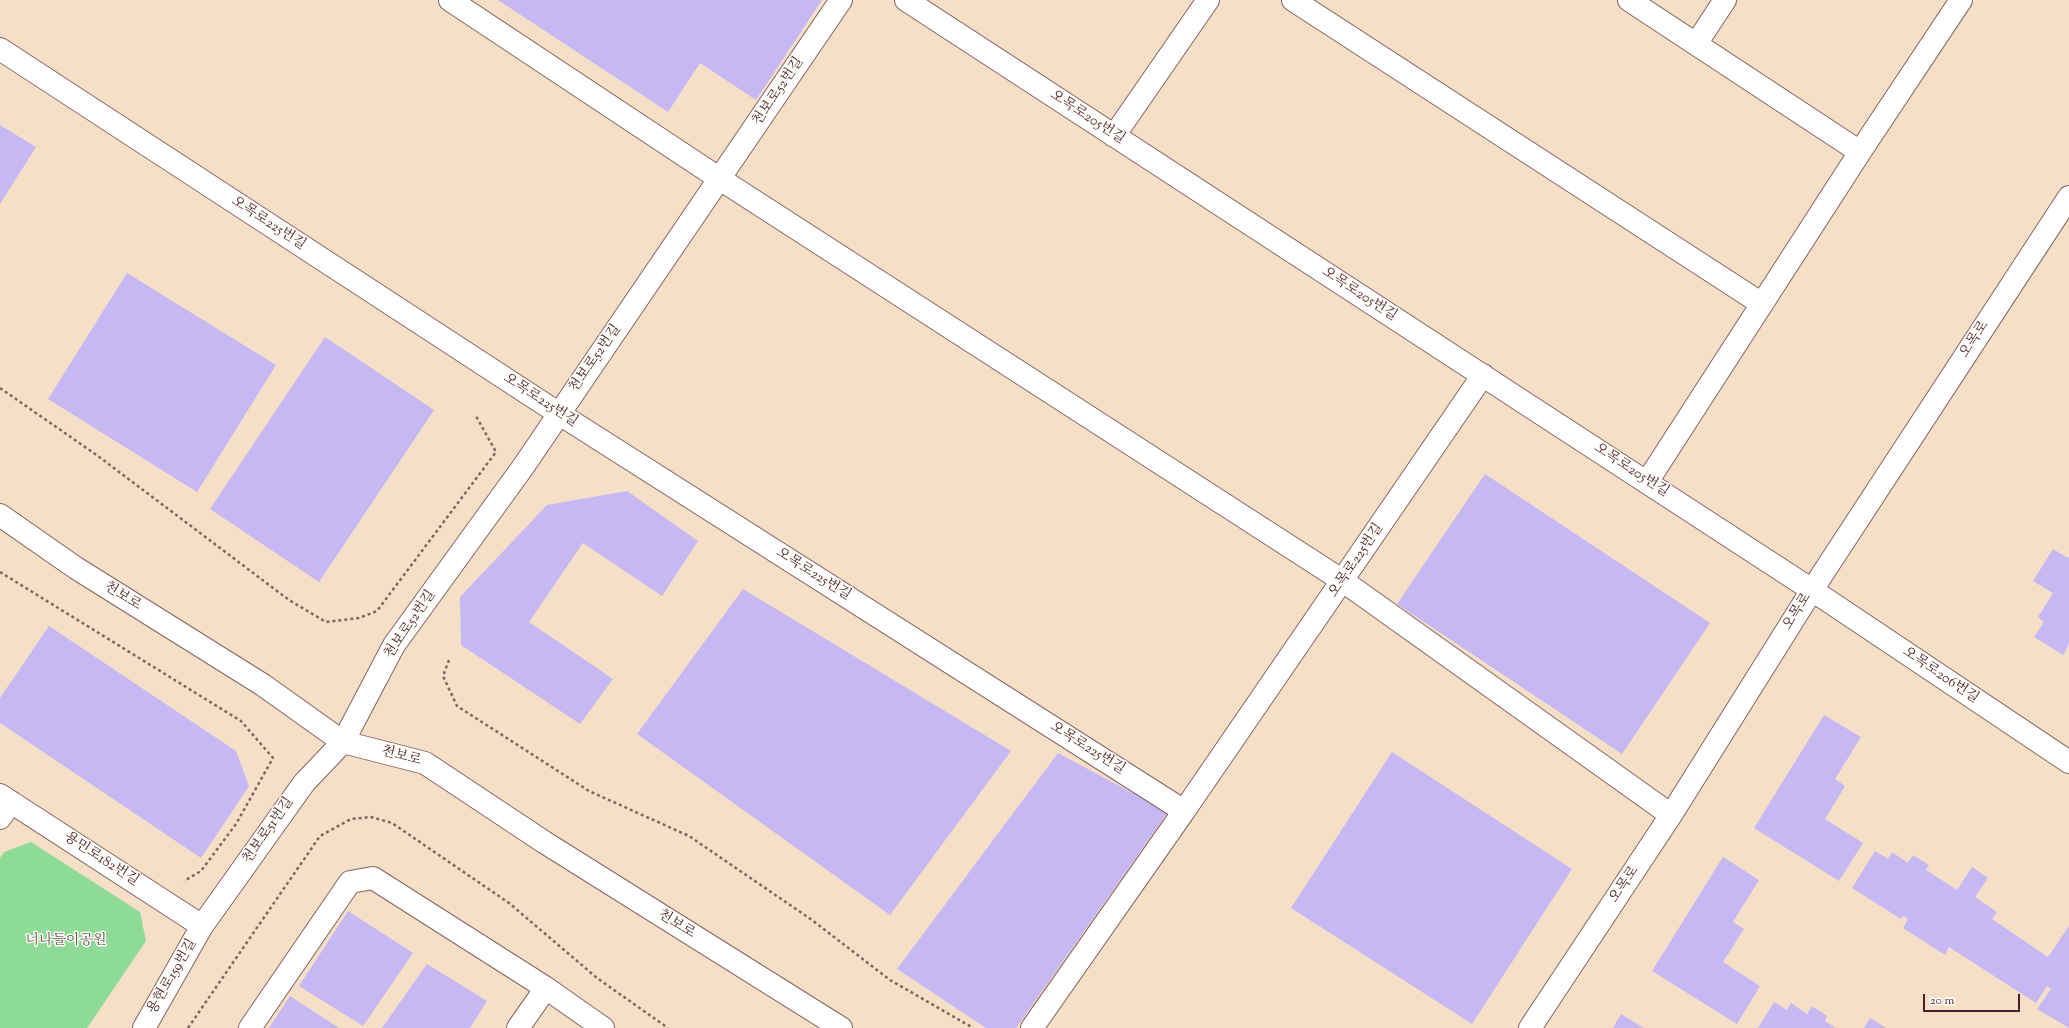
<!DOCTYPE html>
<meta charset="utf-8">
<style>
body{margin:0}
#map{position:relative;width:2069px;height:1028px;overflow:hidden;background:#f5e0c7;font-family:"Sorts Mill Goudy",serif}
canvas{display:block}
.scale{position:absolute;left:1923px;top:994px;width:97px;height:18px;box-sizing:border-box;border:2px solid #4a1f2b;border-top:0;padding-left:5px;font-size:12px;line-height:14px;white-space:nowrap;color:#4a1f2b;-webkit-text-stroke:3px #fdfcf7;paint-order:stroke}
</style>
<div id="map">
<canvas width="2069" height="1028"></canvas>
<div class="scale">20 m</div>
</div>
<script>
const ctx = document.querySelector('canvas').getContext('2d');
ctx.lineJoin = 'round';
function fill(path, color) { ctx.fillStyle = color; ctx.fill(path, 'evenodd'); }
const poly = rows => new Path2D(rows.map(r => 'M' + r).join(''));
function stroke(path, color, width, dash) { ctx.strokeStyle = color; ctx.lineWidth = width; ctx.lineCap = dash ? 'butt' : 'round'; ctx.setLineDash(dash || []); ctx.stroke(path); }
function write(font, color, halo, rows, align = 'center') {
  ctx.font = font + ' "Sorts Mill Goudy","Noto Serif KR",serif'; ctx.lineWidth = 3; ctx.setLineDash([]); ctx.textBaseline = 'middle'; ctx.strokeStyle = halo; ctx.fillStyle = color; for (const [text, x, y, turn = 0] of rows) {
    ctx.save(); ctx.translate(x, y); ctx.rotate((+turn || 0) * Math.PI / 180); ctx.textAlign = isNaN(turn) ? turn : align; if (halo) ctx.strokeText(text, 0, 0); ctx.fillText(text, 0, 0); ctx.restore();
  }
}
fill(poly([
 [31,842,140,912,146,941,87,1028,0,1028,0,858,4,852]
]), '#8edb98');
fill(poly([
 [498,0,822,0,756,100,700,63,668,112],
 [0,125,36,147,0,204],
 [127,273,276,365,197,492,48,399],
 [325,337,434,410,319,582,210,509],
 [1485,474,1710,623,1622,754,1397,604],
 [627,491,698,541,662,596,583,543,529,622,613,679,580,724,461,645,460,597,547,505],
 [2053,549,2068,558,2069,556,2069,644,2063,655,2034,637,2044,622,2038,617,2053,593,2033,581],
 [743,589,1011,751,890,915,637,734],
 [49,626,236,751,249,786,201,858,0,723,0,698],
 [1824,715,1861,737,1835,779,1845,786,1825,819,1863,843,1839,881,1754,828],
 [1392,752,1572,869,1472,1024,1291,908],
 [1058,753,1168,812,1016,1028,986,1028,897,969],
 [1875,851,1888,859,1892,852,1908,863,1913,855,1929,865,1926,870,1957,890,1972,867,1988,878,1975,897,1997,912,1992,919,2048,957,2069,926,2069,1028,2037,1009,2051,989,2047,986,2036,1003,1949,947,1945,955,1903,928,1908,919,1903,916,1901,919,1852,888],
 [1723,857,1759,880,1733,922,1744,929,1723,962,1760,986,1737,1024,1652,971],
 [348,911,413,953,363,1026,299,986],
 [427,964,487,1001,470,1028,382,1028],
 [290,996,339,1028,269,1028],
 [1774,1002,1787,1010,1791,1003,1807,1014,1812,1006,1827,1016,1825,1021,1836,1028,1758,1028],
 [1621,1014,1644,1028,1613,1028],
 [1870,1018,1886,1028,1864,1028]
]), '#c6b8f3');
const minor = poly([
 [450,0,720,179,1343,581,1671,815],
 [906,0,1812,590,2069,762],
 [1293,0,1762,304],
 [1629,0,1860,152],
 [1696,44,1725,0],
 [0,49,558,413,1184,811,1483,375],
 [1114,136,1208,0],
 [1647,482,1860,152,1961,0],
 [0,795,202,926],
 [0,818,11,802],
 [144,1028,202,926,304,783,343,742,394,645,523,467,841,0],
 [250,1028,350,882,373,878,546,988,603,1028],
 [518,1028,546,988],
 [1032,1028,1184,811],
 [1530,1028,1671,815,1812,590,2069,197]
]);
const major = poly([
 [0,515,76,568,263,685,343,742,425,763,544,842,841,1028]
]);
stroke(minor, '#866362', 24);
stroke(major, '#866362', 24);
stroke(poly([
 [0,388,98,456,289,600,326,622,359,618,377,611,496,452,476,416],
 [0,572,241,721,273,758,236,824,201,871,184,881],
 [449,660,443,676,457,706,589,791,689,836,812,920,890,980,973,1028],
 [188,1028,320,836,351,819,371,817,392,823,509,903,597,978,668,1028]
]), '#866362', 2.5, [3, 3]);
stroke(minor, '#fff', 22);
stroke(major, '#fff', 22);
write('14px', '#4a1f2b', '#fdfcf7', [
 ["천보로52번길",779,92,-56],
 ["오목로205번길",1087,118,33],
 ["오목로225번길",268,224,33],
 ["오목로205번길",1359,295,33],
 ["오목로",1975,340,-57],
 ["천보로52번길",596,359,-55],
 ["오목로225번길",540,401,33],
 ["오목로205번길",1631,471,33],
 ["오목로225번길",1357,561,-56],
 ["오목로225번길",813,575,32],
 ["천보로",122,597,32],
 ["오목로",1798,612,-58],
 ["천보로52번길",411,625,-56],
 ["오목로206번길",1940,676,34],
 ["오목로225번길",1087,749,32],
 ["천보로",401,757,15],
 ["천보로51번길",269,831,-55],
 ["용민로182번길",101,860,33],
 ["오목로",1625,885,-56],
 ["천보로",676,925,32],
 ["용현로159번길",173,977,-60]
]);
write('14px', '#5e574c', '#fdfcf7', [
 ["너나들이공원",66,942]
]);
</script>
